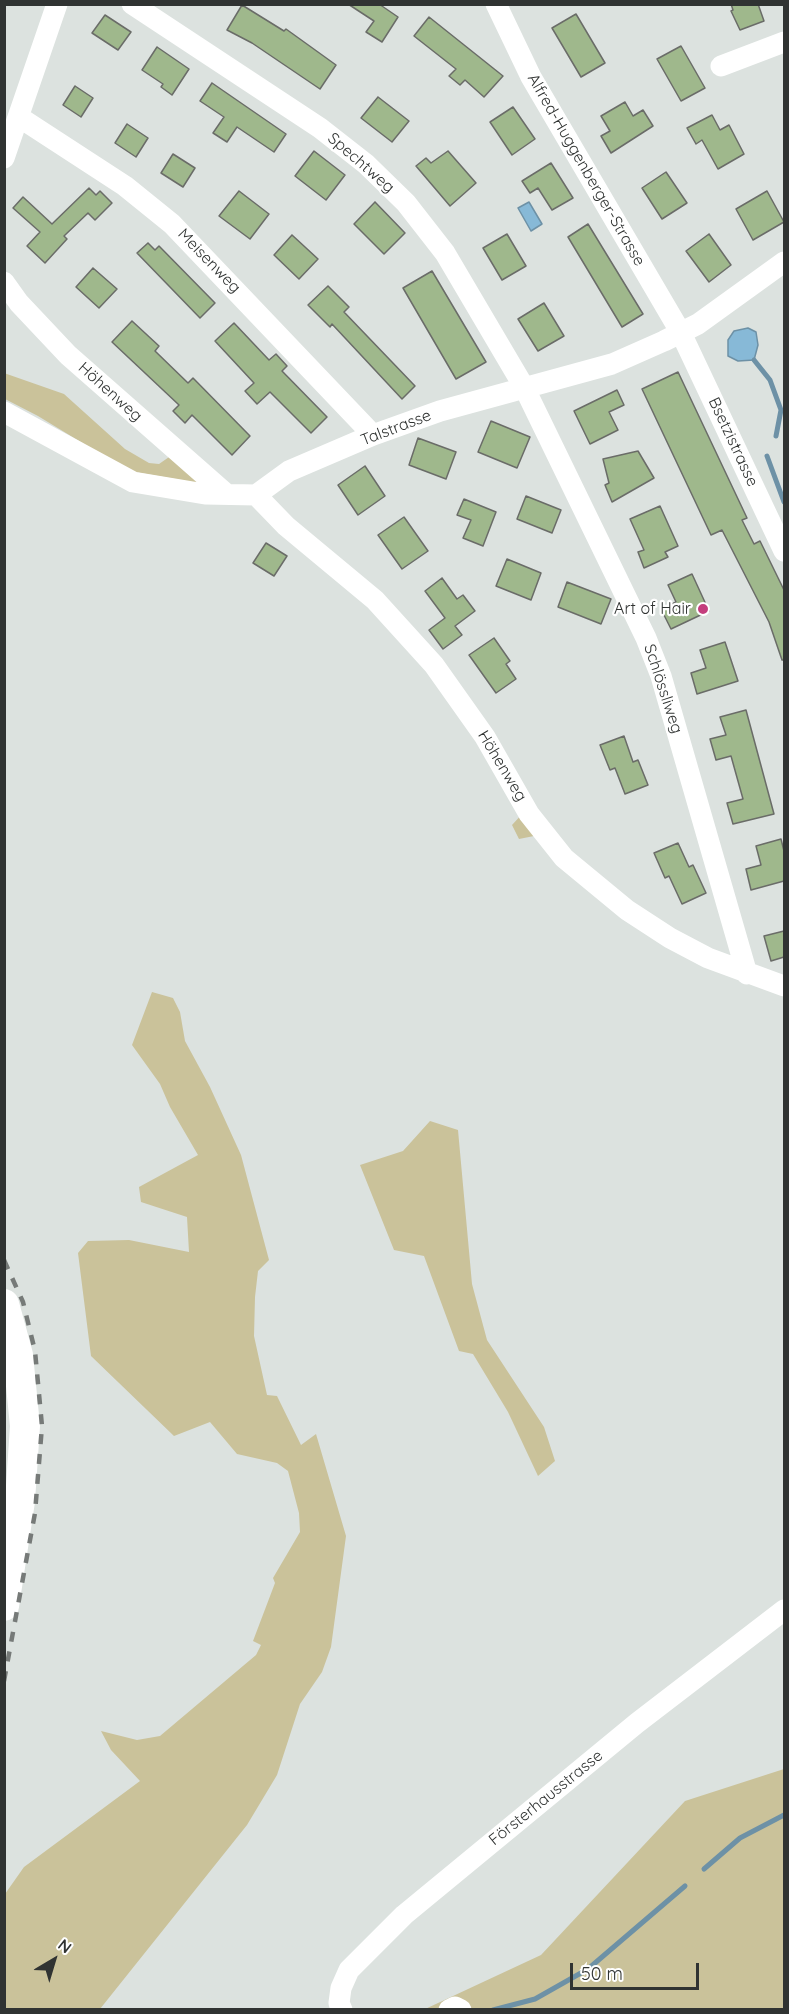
<!DOCTYPE html>
<meta charset="utf-8">
<style>
body{margin:0}
#map{position:relative;width:789px;height:2014px;overflow:hidden;background:#dce2df;font-family:Quicksand,sans-serif}
canvas{display:block}
.frame{position:absolute;inset:0;border:6px solid #303332;pointer-events:none}
.north{position:absolute;left:24px;top:1930px;width:60px;height:60px;-webkit-text-stroke:4px #fff;paint-order:stroke;rotate:38deg;font-size:16px;font-weight:700;line-height:24px;text-align:center;color:#303332}
.north::after{content:'';display:block;margin:auto;width:21px;height:27px;background:#303332;clip-path:polygon(50% 0,100% 100%,50% 72%,0 100%)}
.scale{position:absolute;left:570px;top:1963px;width:129px;height:27px;box-sizing:border-box;border:3px solid #303332;border-top:0;padding-left:8px;font-size:18px;line-height:21px;white-space:nowrap;color:#303332;-webkit-text-stroke:4px #fff;paint-order:stroke}
</style>
<div id="map">
<canvas width="789" height="2014"></canvas>
<div class="frame"></div>
<div class="north">N</div>
<div class="scale">50 m</div>
</div>
<script>
const ctx = document.querySelector('canvas').getContext('2d');
ctx.lineJoin = 'round';
function fill(path, color) { ctx.fillStyle = color; ctx.fill(path, 'evenodd'); }
const poly = rows => new Path2D(rows.map(r => 'M' + r).join(''));
function stroke(path, color, width, dash) { ctx.strokeStyle = color; ctx.lineWidth = width; ctx.lineCap = dash ? 'butt' : 'round'; ctx.setLineDash(dash || []); ctx.stroke(path); }
function write(font, color, halo, rows, align = 'center') {
  ctx.font = font + ' Quicksand,sans-serif'; ctx.lineWidth = 4.5; ctx.setLineDash([]); ctx.textBaseline = 'middle'; ctx.strokeStyle = halo; ctx.fillStyle = color; for (const [text, x, y, turn = 0] of rows) {
    ctx.save(); ctx.translate(x, y); ctx.rotate((+turn || 0) * Math.PI / 180); ctx.textAlign = isNaN(turn) ? turn : align; if (halo) ctx.strokeText(text, 0, 0); ctx.fillText(text, 0, 0); ctx.restore();
  }
}
fill(poly([
 [4,373,64,394,125,449,149,463,159,464,172,455,209,485,135,472,112,461,38,416,5,399],
 [524,812,539,835,519,839,512,825],
 [152,992,173,998,180,1012,185,1041,210,1087,241,1155,269,1260,258,1271,255,1297,254,1336,267,1395,277,1396,301,1445,316,1434,346,1536,331,1647,322,1672,300,1704,277,1775,247,1825,100,2009,5,2009,5,1894,24,1867,140,1781,111,1750,101,1731,137,1740,160,1736,256,1655,261,1645,253,1641,275,1583,273,1578,300,1532,299,1513,288,1471,277,1463,237,1454,210,1422,174,1436,91,1356,78,1253,88,1241,129,1240,189,1252,187,1217,141,1202,139,1187,198,1155,170,1107,160,1084,132,1045],
 [430,1121,458,1130,472,1284,487,1340,544,1427,555,1461,538,1476,508,1412,473,1354,459,1351,424,1256,394,1250,360,1165,403,1151],
 [784,1769,784,2009,423,2010,541,1955,685,1801]
]), '#cac29a');
const water = poly([
 [529,202,542,224,531,231,518,208,529,202],
 [748,328,756,332,758,345,754,360,738,361,728,356,728,340,734,331,748,328]
]);
fill(water, '#87b9d7');
stroke(water, '#6d91a6', 1.5);
stroke(poly([
 [754,360,770,380,781,410,776,436],
 [767,456,784,502],
 [704,1869,740,1838,784,1815],
 [493,2010,535,1999,588,1969,685,1886]
]), '#6d91a6', 5);
const building = poly([
 [348,4,379,4,398,17,382,42,366,32,374,21,348,4],
 [731,4,758,4,764,21,740,30,731,11,733,10,731,4],
 [242,5,284,31,286,29,336,65,320,89,252,43,227,30,242,5],
 [576,14,605,63,581,77,552,28,576,14],
 [105,15,131,32,118,50,92,33,105,15],
 [429,17,503,76,484,97,465,80,460,85,449,76,456,69,414,36,429,17],
 [681,46,705,88,681,101,657,59,681,46],
 [157,47,189,69,172,95,161,87,163,84,142,70,157,47],
 [212,83,286,134,274,152,237,127,227,142,213,133,224,117,200,101,212,83],
 [75,86,93,98,81,117,63,105,75,86],
 [378,97,409,121,392,142,361,118,378,97],
 [625,102,633,116,643,110,653,126,611,153,601,136,610,131,601,116,625,102],
 [513,107,535,139,512,155,490,122,513,107],
 [712,115,720,130,729,125,744,154,718,169,702,140,696,144,687,128,712,115],
 [127,124,148,138,136,157,115,143,127,124],
 [314,151,345,175,326,200,295,176,314,151],
 [448,151,476,183,450,206,416,166,426,158,431,163,448,151],
 [173,154,195,168,183,187,161,173,173,154],
 [551,163,573,198,552,210,538,188,530,193,522,181,551,163],
 [666,172,687,203,662,219,642,188,666,172],
 [89,188,96,195,100,191,112,203,95,220,88,213,64,236,67,239,45,263,27,246,40,232,13,208,23,197,52,224,89,188],
 [239,191,269,214,250,239,219,216,239,191],
 [767,191,784,222,753,240,736,209,767,191],
 [375,202,405,233,384,254,354,224,375,202],
 [588,224,643,314,622,327,568,237,588,224],
 [507,234,526,266,502,280,483,248,507,234],
 [709,234,731,265,709,282,686,251,709,234],
 [292,235,318,259,299,279,274,255,292,235],
 [148,243,155,250,159,246,215,303,200,318,137,253,148,243],
 [93,268,117,289,99,308,76,287,93,268],
 [432,271,486,362,456,379,403,288,432,271],
 [328,286,349,307,344,312,415,386,402,399,332,324,330,327,308,305,328,286],
 [544,303,564,336,538,351,518,319,544,303],
 [132,321,159,346,155,351,188,383,193,378,250,436,232,455,192,415,185,423,173,411,179,405,112,342,132,321],
 [234,323,269,360,276,354,287,366,282,371,327,417,311,433,270,392,257,404,245,391,254,383,215,341,234,323],
 [678,372,747,518,742,520,754,544,760,541,784,590,784,660,782,660,769,622,722,530,711,535,642,389,678,372],
 [617,390,624,405,609,412,618,430,590,444,574,411,617,390],
 [491,421,530,437,517,468,478,452,491,421],
 [418,438,456,452,446,479,409,465,418,438],
 [638,451,654,478,612,502,605,485,609,483,603,459,638,451],
 [365,466,385,496,358,515,338,485,365,466],
 [526,496,561,510,552,533,517,519,526,496],
 [464,499,496,512,483,546,463,538,471,520,457,515,464,499],
 [660,506,678,546,665,552,668,557,644,568,638,552,644,550,630,519,660,506],
 [404,517,428,551,402,569,378,535,404,517],
 [266,543,287,556,274,576,253,563,266,543],
 [507,559,541,573,531,600,496,586,507,559],
 [692,574,709,611,671,629,661,609,676,602,668,585,692,574],
 [442,578,457,599,463,595,475,611,455,626,462,635,443,649,429,630,445,618,425,591,442,578],
 [567,582,611,599,601,624,558,607,567,582],
 [494,638,510,661,506,664,516,679,496,693,469,655,494,638],
 [725,642,738,681,697,694,691,673,706,668,700,650,725,642],
 [746,710,774,814,733,824,727,803,743,799,731,756,716,760,710,739,726,735,720,717,746,710],
 [624,736,633,762,638,760,648,785,625,794,615,768,610,770,600,745,624,736],
 [781,839,784,851,784,881,751,890,746,869,761,865,756,846,781,839],
 [678,843,689,867,693,865,706,893,682,904,669,876,665,878,654,853,678,843],
 [784,931,784,957,771,961,764,936,784,931]
]);
fill(building, '#9fb88c');
stroke(building, '#6a6c68', 1.5);
stroke(poly([
 [132,4,320,128,366,164,406,203,445,253,524,387,646,638,661,676,747,974],
 [496,4,531,77,681,333,784,551],
 [721,66,784,42],
 [19,117,125,186,172,224,373,435],
 [4,158,57,4],
 [4,282,19,303,68,355,225,493],
 [4,412,133,482,205,494,256,495,289,471,373,435,440,411,612,364,664,341,698,324,784,262],
 [256,495,286,526,375,600,434,665,485,737,529,814,564,858,627,910,670,938,708,958,784,986],
 [342,2010,339,2003,341,1988,349,1970,404,1915,637,1723,784,1610],
 [449,2010,455,2007,461,2010]
]), '#fff', 21);
stroke(poly([
 [4,1304,18,1355,25,1426,20,1501,4,1606]
]), '#fff', 30);
stroke(poly([
 [4,1260,23,1302,35,1351,42,1426,35,1513,4,1681]
]), '#767a78', 4.5, [10, 10]);
for (const [x, y, r, color] of [
 [703,609,6,"#c43e7d"]
]) { const dot = new Path2D(); dot.arc(x, y, r, 0, 2 * Math.PI); ctx.fillStyle = color; ctx.fill(dot); stroke(dot, '#fff', 2); }
write('16px', '#303332', '#fff', [
 ["Spechtweg",361,163,41],
 ["Alfred-Huggenberger-Strasse",586,170,60],
 ["Meisenweg",209,261,46],
 ["Höhenweg",110,392,42],
 ["Talstrasse",396,428,-21],
 ["Bsetzistrasse",733,442,65],
 ["Schlössliweg",663,689,72],
 ["Höhenweg",502,766,59],
 ["Försterhausstrasse",546,1798,-39]
]);
write('16px', '#303332', '#fff', [
 ["Art of Hair",691,609]
], 'right');
</script>
